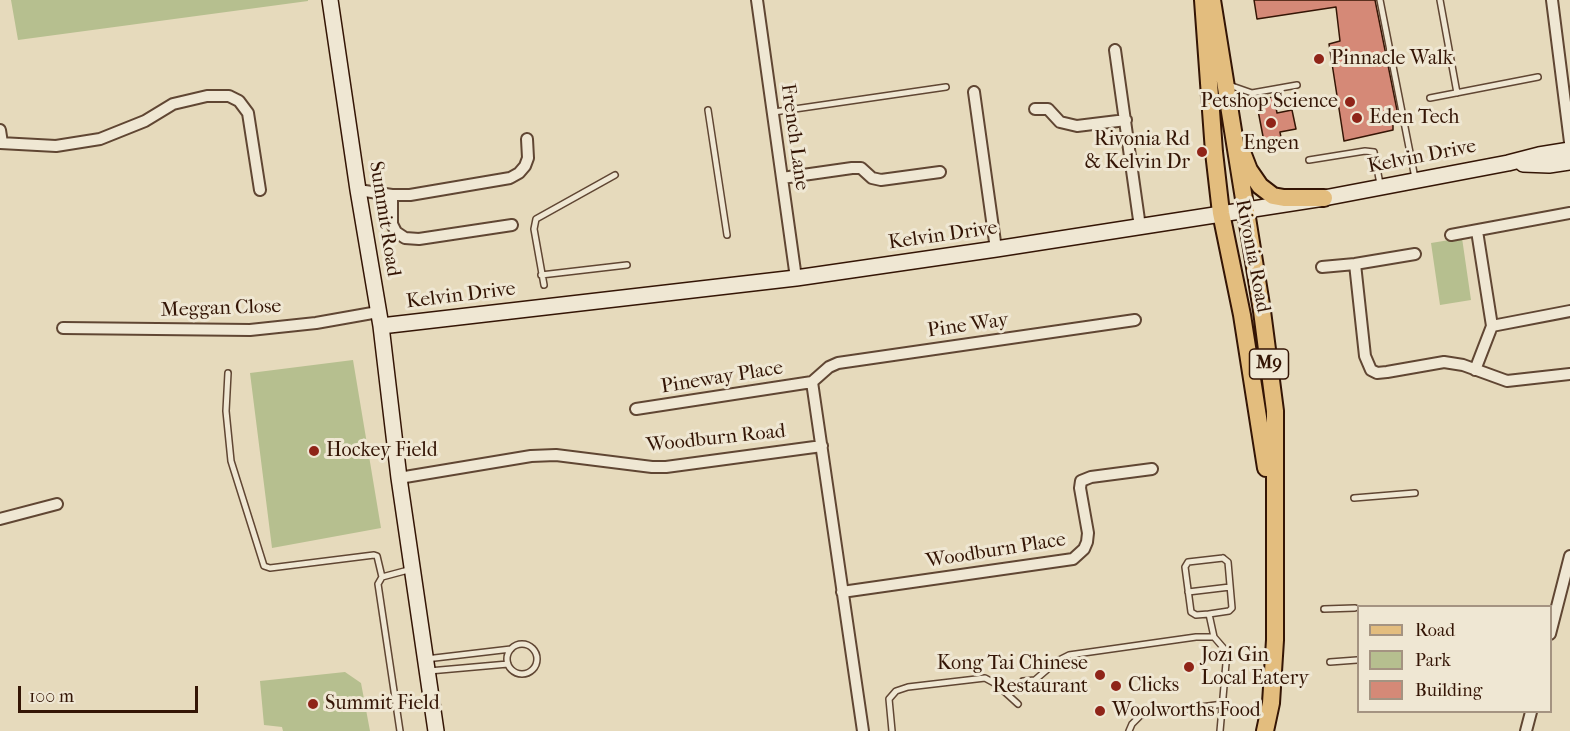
<!DOCTYPE html>
<style>
body{margin:0}
#map{position:relative;width:1570px;height:731px;overflow:hidden;background:#e6dabc;font-family:"IM FELL French Canon",serif}
canvas{display:block}
.legend{position:absolute;left:1357px;top:605px;width:195px;height:108px;box-sizing:border-box;background:#efe7d3;border:2px solid #a49381;margin:0;padding:8px 10px;list-style:none;font-size:18px;color:#341505}
.legend li{display:flex;align-items:center;gap:12px;height:30px}
.legend b{width:30px;border:2px solid #a49381}
.scale{position:absolute;left:18px;top:686px;width:180px;height:27px;box-sizing:border-box;border:3px solid #341505;border-top:0;padding-left:8px;font-size:18px;line-height:21px;white-space:nowrap;color:#341505;-webkit-text-stroke:4px #efe7d3;paint-order:stroke}
</style>
<div id="map">
<canvas width="1570" height="731"></canvas>
<ul class="legend">
<li><b style="height:8px;background:#e3bd7e"></b>Road</li>
<li><b style="height:16px;background:#b6bf8f"></b>Park</li>
<li><b style="height:16px;background:#d58977"></b>Building</li>
</ul>
<div class="scale">100 m</div>
</div>
<script>
const ctx = document.querySelector('canvas').getContext('2d');
ctx.lineJoin = 'round';
function fill(path, color) { ctx.fillStyle = color; ctx.fill(path, 'evenodd'); }
const poly = rows => new Path2D(rows.map(r => 'M' + r).join(''));
function stroke(path, color, width, dash) { ctx.strokeStyle = color; ctx.lineWidth = width; ctx.lineCap = dash ? 'butt' : 'round'; ctx.setLineDash(dash || []); ctx.stroke(path); }
function write(font, color, halo, rows, align = 'center') {
  ctx.font = font + ' "IM FELL French Canon",serif'; ctx.lineWidth = 6; ctx.setLineDash([]); ctx.textBaseline = 'middle'; ctx.strokeStyle = halo; ctx.fillStyle = color; for (const [text, x, y, turn = 0] of rows) {
    ctx.save(); ctx.translate(x, y); ctx.rotate((+turn || 0) * Math.PI / 180); ctx.textAlign = isNaN(turn) ? turn : align; if (halo) ctx.strokeText(text, 0, 0); ctx.fillText(text, 0, 0); ctx.restore();
  }
}
fill(poly([
 [11,0,308,0,308,1,18,40],
 [1462,238,1471,300,1440,305,1431,243],
 [353,360,381,528,272,548,250,373],
 [345,672,361,683,370,731,283,731,282,727,264,725,260,681]
]), '#b6bf8f');
const building = poly([
 [1254,0,1375,0,1399,120,1393,121,1393,130,1344,141,1329,44,1340,41,1336,7,1257,19,1254,0],
 [1274,97,1277,113,1292,110,1296,129,1280,132,1283,149,1266,152,1256,100,1274,97]
]);
fill(building, '#d58977');
stroke(building, '#341505', 1.5);
const service = poly([
 [1380,0,1415,178],
 [1440,0,1457,93],
 [1229,85,1252,93,1297,85],
 [1430,98,1538,77],
 [708,110,727,235],
 [774,112,946,87],
 [1309,160,1365,151,1374,152,1380,184],
 [541,275,627,265],
 [544,285,534,229,536,219,615,175],
 [228,373,226,411,231,461,264,566,270,568,374,555,377,556,382,577],
 [1354,498,1415,493],
 [1223,558,1228,562,1232,608,1229,611,1209,614,1196,615,1191,612,1185,567,1188,562,1223,558],
 [1188,592,1230,587],
 [1324,609,1355,608],
 [1209,614,1214,637],
 '507 659a15 15 0 1 1 30 0a15 15 0 1 1-30 0Z',
 [426,659,511,649],
 [1330,662,1357,660],
 [429,671,508,664],
 [1023,681,1035,680,1057,661,1069,655,1196,637,1214,637,1227,652,1220,731],
 [400,731,378,584,382,577,412,569],
 [892,731,889,699,896,691,908,687,985,678,996,684,1018,704],
 [1129,731,1132,724,1141,715,1223,704]
]);
const minor = poly([
 [757,0,796,278],
 [1552,0,1570,142],
 [1115,50,1140,227],
 [974,92,996,249],
 [1035,109,1048,109,1060,122,1077,126,1126,120],
 [0,130,2,143],
 [0,143,56,146,100,139,145,121,173,104,207,96,229,96,239,101,248,113,260,190],
 [782,178,852,168,861,168,872,178,881,180,940,172],
 [358,190,392,195,410,195,510,178,519,173,525,166,528,158,527,139],
 [392,195,392,224,396,232,405,238,419,239,512,225],
 [1451,235,1570,213],
 [1355,264,1365,356,1371,370,1377,373,1387,372,1444,362,1463,365,1507,381,1570,374],
 [1322,267,1355,264,1415,254],
 [1492,326,1570,311],
 [63,328,250,330,316,323,378,312],
 [1475,370,1492,326,1477,231],
 [812,382,863,731],
 [812,382,829,367,838,363,1135,320],
 [636,409,812,382],
 [399,478,531,456,556,455,652,467,666,467,822,446],
 [0,519,57,504],
 [842,592,1073,559,1084,549,1087,542,1088,533,1080,488,1081,481,1091,477,1152,469],
 [1550,634,1570,556],
 [1526,731,1531,712]
]);
const secondary = poly([
 [330,0,358,190,381,326,399,478,436,731],
 [1523,164,1549,165,1570,162],
 [381,326,796,278,996,249,1324,198,1508,163,1539,155,1570,150]
]);
const primary = poly([
 [1203,0,1214,152,1221,213,1242,315,1266,468],
 [1212,0,1262,311,1275,411,1275,640,1271,703,1265,731],
 [1242,152,1249,170,1260,186,1273,196,1284,198,1324,198]
]);
stroke(service, '#604633', 8);
stroke(minor, '#604633', 14);
stroke(secondary, '#341505', 18);
stroke(primary, '#341505', 20);
stroke(service, '#efe7d3', 5);
stroke(minor, '#efe7d3', 10);
stroke(secondary, '#efe7d3', 15);
stroke(primary, '#e3bd7e', 16);
for (const [x, y, r, color] of [
 [1319,59,6,"#8f2418"],
 [1350,102,6,"#8f2418"],
 [1357,118,6,"#8f2418"],
 [1271,123,6,"#8f2418"],
 [1202,152,6,"#8f2418"],
 [314,451,6,"#8f2418"],
 [1189,667,6,"#8f2418"],
 [1100,675,6,"#8f2418"],
 [1116,686,6,"#8f2418"],
 [313,704,6,"#8f2418"],
 [1100,711,6,"#8f2418"]
]) { const dot = new Path2D(); dot.arc(x, y, r, 0, 2 * Math.PI); ctx.fillStyle = color; ctx.fill(dot); stroke(dot, '#efe7d3', 2); }
for (const [x, y, w] of [
 [1269,364,39]
]) { const box = new Path2D(); box.roundRect(x - w / 2, y - 15, w, 30, 4.5); ctx.fillStyle = '#efe7d3'; ctx.fill(box); stroke(box, '#341505', 1.5); }
write('bold 18px', '#341505', null, [
 ["M9",1269,364]
]);
write('20px', '#341505', '#efe7d3', [
 ["Pinnacle Walk",1331,59],
 ["Petshop Science",1338,102,"right"],
 ["Eden Tech",1369,118],
 ["Rivonia Rd",1190,140,"right"],
 ["& Kelvin Dr",1190,163,"right"],
 ["Engen",1271,144,"center"],
 ["Hockey Field",326,451],
 ["Jozi Gin",1201,656],
 ["Local Eatery",1201,679],
 ["Kong Tai Chinese",1088,664,"right"],
 ["Restaurant",1088,687,"right"],
 ["Clicks",1128,686],
 ["Summit Field",325,704],
 ["Woolworths Food",1112,711]
], 'left');
write('20px', '#341505', '#efe7d3', [
 ["French Lane",794,137,82],
 ["Kelvin Drive",1422,157,-11],
 ["Summit Road",384,219,81],
 ["Kelvin Drive",943,236,-8],
 ["Rivonia Road",1252,256,79],
 ["Kelvin Drive",461,296,-7],
 ["Meggan Close",221,309,-2],
 ["Pine Way",968,326,-8],
 ["Pineway Place",722,378,-9],
 ["Woodburn Road",716,439,-6],
 ["Woodburn Place",996,551,-9]
]);
</script>
